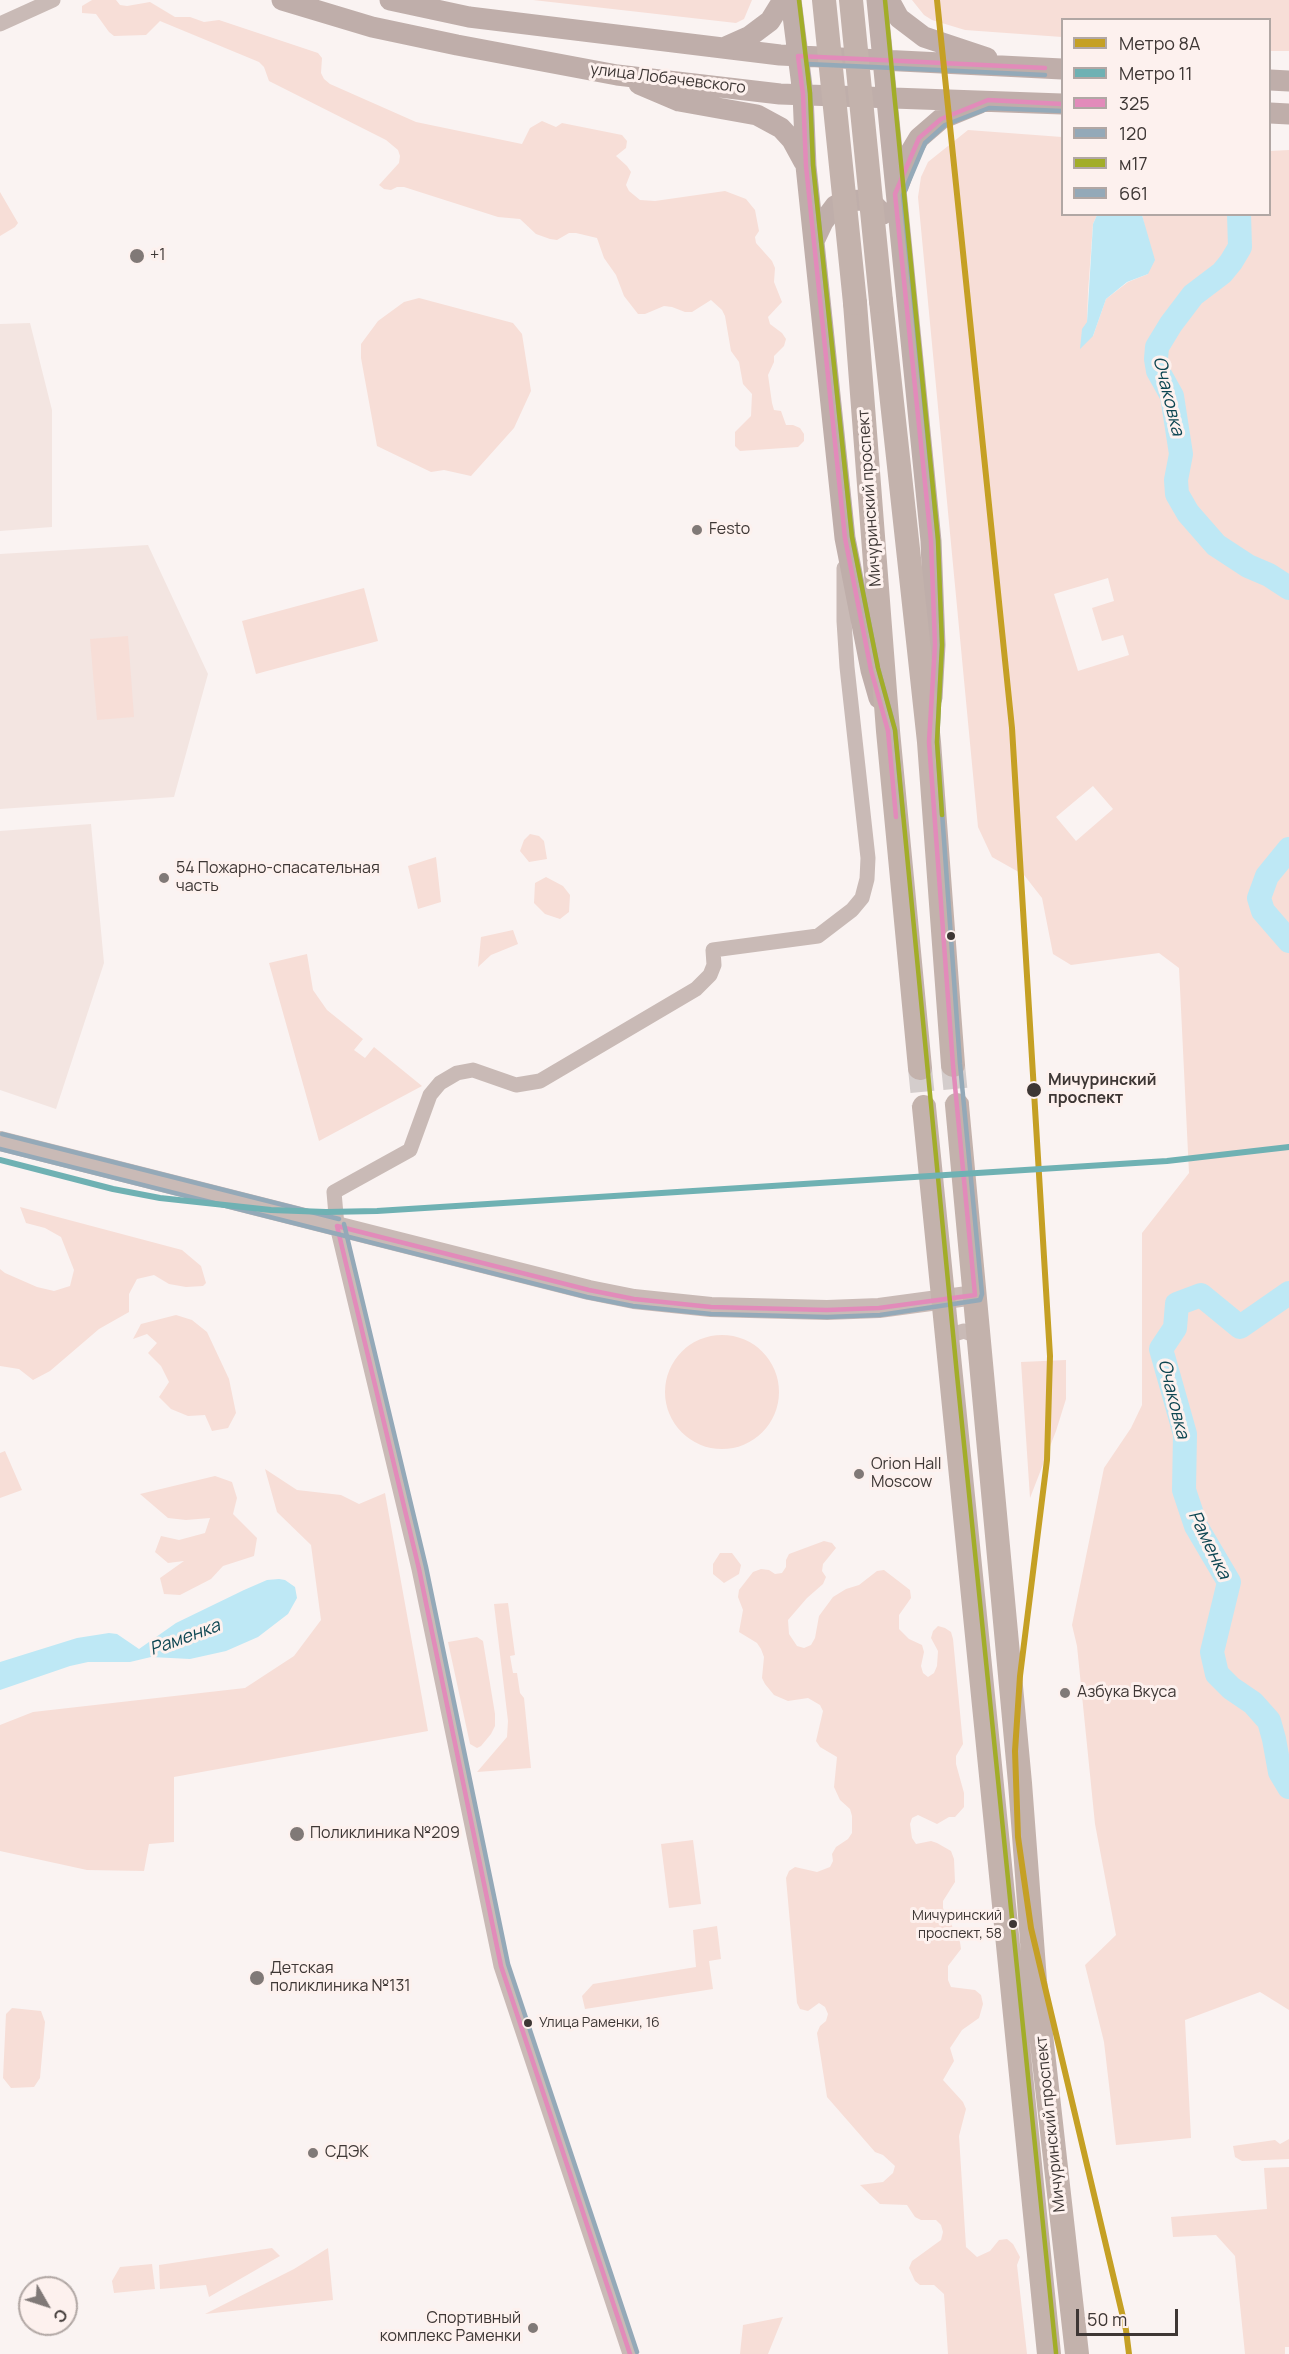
<!DOCTYPE html>
<meta charset="utf-8">
<style>
body{margin:0}
#map{position:relative;width:1289px;height:2354px;overflow:hidden;background:#faf3f2;font-family:Manrope,sans-serif}
canvas{display:block}
.legend{position:absolute;left:1061px;top:18px;width:210px;height:198px;box-sizing:border-box;background:#fdf1ee;border:2px solid #b1a7a4;margin:0;padding:8px 10px;list-style:none;font-size:18px;color:#3e3735}
.legend li{display:flex;align-items:center;gap:12px;height:30px}
.legend b{width:30px;border:2px solid #b1a7a4}
.north{position:absolute;left:18px;top:2276px;width:60px;height:60px;box-sizing:border-box;background:#fdf1ee;border:2px solid #b1a7a4;border-radius:50%;rotate:129deg;font-size:16px;font-weight:700;line-height:24px;text-align:center;color:#3e3735}
.north::after{content:'';display:block;margin:auto;width:21px;height:27px;background:#807977;clip-path:polygon(50% 0,100% 100%,50% 72%,0 100%)}
.scale{position:absolute;left:1076px;top:2309px;width:102px;height:27px;box-sizing:border-box;border:3px solid #3e3735;border-top:0;padding-left:8px;font-size:18px;line-height:21px;white-space:nowrap;color:#3e3735;-webkit-text-stroke:4px #fdf1ee;paint-order:stroke}
</style>
<div id="map">
<canvas width="1289" height="2354"></canvas>
<ul class="legend">
<li><b style="height:8px;background:#c5a024"></b>Метро 8А</li>
<li><b style="height:8px;background:#6fb1b3"></b>Метро 11</li>
<li><b style="height:8px;background:#e28bba"></b>325</li>
<li><b style="height:8px;background:#94a9b8"></b>120</li>
<li><b style="height:8px;background:#a2ad29"></b>м17</li>
<li><b style="height:8px;background:#94a9b8"></b>661</li>
</ul>
<div class="north">С</div>
<div class="scale">50 m</div>
</div>
<script>
const ctx = document.querySelector('canvas').getContext('2d');
ctx.lineJoin = 'round';
function fill(path, color) { ctx.fillStyle = color; ctx.fill(path, 'evenodd'); }
const poly = rows => new Path2D(rows.map(r => 'M' + r).join(''));
function stroke(path, color, width, dash) { ctx.strokeStyle = color; ctx.lineWidth = width; ctx.lineCap = dash ? 'butt' : 'round'; ctx.setLineDash(dash || []); ctx.stroke(path); }
function write(font, color, halo, rows, align = 'center') {
  ctx.font = font + ' Manrope,sans-serif'; ctx.lineWidth = 6; ctx.setLineDash([]); ctx.textBaseline = 'middle'; ctx.strokeStyle = halo; ctx.fillStyle = color; for (const [text, x, y, turn = 0] of rows) {
    ctx.save(); ctx.translate(x, y); ctx.rotate((+turn || 0) * Math.PI / 180); ctx.textAlign = isNaN(turn) ? turn : align; if (halo) ctx.strokeText(text, 0, 0); ctx.fillText(text, 0, 0); ctx.restore();
  }
}
fill(poly([
 [30,323,52,410,52,527,0,531,0,324],
 [148,545,208,674,174,797,0,809,0,554],
 [91,824,104,963,56,1109,0,1090,0,831]
]), '#f3e5e1');
fill(poly([
 [92,0,116,0,120,5,127,6,150,2,175,17,190,17,204,22,219,20,318,53,322,58,321,73,324,79,330,84,416,122,522,144,530,128,542,121,556,127,562,123,622,135,627,141,626,148,616,156,627,166,631,172,626,185,629,191,640,200,655,201,725,191,746,199,755,210,759,231,755,237,756,243,772,261,775,268,774,282,782,302,768,317,770,324,782,333,786,339,784,346,774,356,774,362,768,375,772,403,774,410,781,411,786,425,793,425,800,428,804,434,804,441,798,447,740,451,735,446,735,432,751,416,752,394,743,384,739,362,731,351,725,316,722,310,711,300,692,312,685,312,672,307,664,306,645,314,638,314,624,296,616,275,604,258,597,238,576,233,569,233,557,240,550,239,536,234,520,219,498,217,404,187,397,187,391,190,384,189,379,185,399,163,400,156,398,150,386,140,269,81,264,67,259,62,160,21,146,35,114,36,109,32,96,14,82,13,82,6],
 [533,0,752,0,744,19,736,23],
 [912,0,1289,0,1289,51,1270,51,1270,20,1062,20,1062,37,965,30,932,20,924,15],
 [968,130,1062,137,1062,214,1097,215,1093,224,1088,292,1087,322,1093,336,1106,299,1128,282,1148,274,1146,232,1142,215,1270,214,1270,151,1289,150,1289,2010,1260,1992,1185,2020,1191,2138,1116,2145,1104,2042,1085,1965,1116,1935,1095,1824,1077,1646,1072,1625,1104,1468,1131,1428,1142,1405,1142,1233,1189,1173,1179,968,1159,953,1071,965,1053,954,1042,898,1024,875,992,857,978,827,918,197,921,177,928,162],
 [1108,578,1114,601,1092,608,1102,641,1123,635,1129,655,1078,671,1054,594],
 [1093,786,1113,809,1076,841,1056,817],
 [0,192,18,223,15,227,0,236],
 [419,298,513,323,522,334,531,391,514,428,471,476,444,470,431,472,377,446,361,358,361,344,378,321,404,302],
 [364,588,378,641,256,674,242,621],
 [128,636,134,717,97,720,90,639],
 [530,834,539,836,544,841,547,859,529,862,520,851,524,840],
 [436,857,441,902,418,909,408,866],
 [546,877,563,886,570,895,569,912,560,919,545,914,534,903,535,883],
 [513,930,518,944,491,955,478,967,481,937],
 [307,954,313,990,327,1010,363,1039,354,1050,365,1058,374,1047,422,1086,319,1141,269,963],
 [20,1207,182,1250,201,1266,206,1283,203,1286,186,1287,169,1284,154,1275,137,1279,129,1294,129,1312,99,1329,50,1371,33,1380,19,1369,0,1366,0,1269,5,1273,37,1287,54,1291,70,1286,74,1270,61,1237,45,1228,26,1223],
 [176,1315,192,1320,207,1332,229,1379,236,1413,228,1428,212,1431,205,1415,188,1416,171,1409,159,1397,169,1382,161,1366,148,1353,157,1343,147,1334,133,1339,141,1324],
 '665 1392a57 57 0 1 1 114 0a57 57 0 1 1-114 0Z',
 [1066,1360,1066,1399,1056,1431,1030,1498,1021,1362],
 [5,1451,22,1490,0,1498,0,1453],
 [265,1469,297,1490,341,1495,359,1504,385,1493,428,1731,174,1777,174,1842,149,1844,144,1871,87,1870,0,1851,0,1725,33,1712,245,1688,294,1656,321,1620,311,1545,277,1512],
 [215,1476,232,1482,237,1498,233,1514,257,1538,254,1556,223,1566,211,1579,180,1595,164,1594,160,1578,184,1561,168,1563,155,1552,161,1536,179,1540,205,1533,210,1518,186,1520,168,1518,140,1494],
 [824,1541,832,1543,836,1548,823,1564,822,1571,826,1577,823,1584,807,1598,788,1620,789,1634,797,1646,804,1648,811,1645,815,1638,819,1616,833,1597,846,1589,859,1585,877,1571,884,1570,910,1590,911,1598,899,1615,899,1629,909,1639,922,1645,924,1652,921,1666,923,1673,928,1677,934,1673,937,1666,938,1651,931,1638,933,1631,938,1626,945,1628,951,1632,953,1639,963,1744,956,1756,956,1764,964,1793,964,1807,955,1817,949,1817,937,1824,918,1815,912,1818,910,1824,912,1838,916,1844,931,1841,937,1843,951,1851,954,1859,955,1882,943,1901,943,1908,960,1942,961,1949,948,1966,948,1980,951,1987,975,1990,981,1995,983,2004,979,2018,962,2030,950,2048,954,2061,943,2080,963,2102,966,2109,959,2136,966,2247,977,2257,990,2251,999,2240,1007,2239,1013,2244,1020,2257,1017,2265,1027,2354,948,2354,944,2294,934,2285,920,2285,915,2281,909,2268,912,2261,941,2240,943,2232,941,2225,936,2220,921,2220,915,2217,907,2205,880,2204,860,2185,883,2182,893,2173,895,2166,883,2155,875,2152,827,2097,817,2033,820,2026,826,2021,828,2014,825,2007,819,2003,808,2011,800,2009,797,2003,786,1878,789,1871,795,1867,817,1872,830,1867,833,1861,832,1854,836,1847,848,1839,852,1833,852,1816,850,1809,840,1800,834,1787,837,1757,820,1747,816,1741,823,1711,820,1705,808,1698,788,1701,774,1695,765,1684,762,1678,764,1657,761,1649,757,1643,739,1632,743,1610,738,1597,739,1590,753,1572,761,1569,769,1570,775,1574,782,1573,786,1567,786,1560,789,1554],
 [720,1553,732,1553,741,1565,739,1574,724,1583,713,1574,713,1564],
 [508,1603,515,1655,510,1656,513,1673,517,1673,520,1693,524,1698,531,1768,477,1772,507,1737,508,1721,494,1604],
 [477,1637,483,1641,495,1714,495,1726,491,1734,481,1746,477,1748,470,1744,448,1642],
 [693,1840,701,1904,669,1908,661,1844],
 [717,1926,721,1959,709,1961,713,1989,585,2009,582,1996,593,1984,696,1967,693,1930],
 [12,2008,41,2011,45,2022,40,2078,34,2087,11,2088,3,2078,6,2014],
 [1289,2139,1289,2159,1242,2161,1235,2157,1233,2146,1275,2140,1280,2144],
 [1289,2167,1289,2347,1285,2347,1285,2354,1245,2354,1235,2256,1216,2235,1173,2237,1171,2217,1267,2209,1264,2168],
 [272,2248,280,2256,209,2297,206,2285,160,2289,159,2265],
 [328,2248,333,2300,205,2314,294,2269],
 [152,2264,155,2289,114,2293,112,2281,120,2267],
 [783,2317,768,2354,740,2354,743,2325]
]), '#f7ded7');
fill(poly([
 [1097,215,1142,215,1155,260,1148,274,1127,282,1106,299,1093,336,1080,349,1082,329,1087,322,1093,224],
 [279,1579,285,1580,295,1587,297,1598,288,1614,258,1637,226,1651,190,1659,151,1657,130,1662,88,1662,70,1666,0,1690,0,1662,77,1638,109,1633,117,1634,139,1649,176,1623,244,1590,267,1580]
]), '#bee8f5');
stroke(poly([
 [1239,214,1240,247,1231,262,1222,273,1193,295,1171,324,1157,347,1156,359,1158,371,1172,396,1181,454,1176,480,1177,494,1188,513,1216,545,1248,566,1269,575,1289,588],
 [1289,849,1267,876,1259,898,1263,911,1289,941],
 [1289,1293,1240,1327,1201,1295,1177,1304,1175,1328,1161,1349,1185,1434,1184,1490,1196,1526,1229,1582,1212,1652,1217,1674,1231,1688,1253,1703,1269,1721,1274,1739,1280,1772,1289,1787]
]), '#bee8f5', 24);
stroke(poly([
 [953,1065,957,1105],
 [920,1068,924,1107]
]), '#d4cdcc', 24, [24, 12]);
stroke(poly([
 [0,24,53,0],
 [948,1347,950,1338,954,1334,964,1331,974,1335,980,1345],
 [630,2354,501,1966,419,1569,337,1226,334,1192,410,1150,430,1095,440,1083,457,1073,473,1070,516,1085,540,1081,696,989,710,975,714,965,713,950,818,936,852,910,862,898,867,879,868,858,847,667,844,621,844,568]
]), '#c9bab6', 15);
stroke(poly([
 [0,1141,589,1290,634,1299,711,1307,827,1310,879,1308,975,1295]
]), '#c9bab6', 20);
stroke(poly([
 [282,0,372,27,457,45,617,75,780,94,1062,104],
 [390,0,469,17,780,55,1062,69],
 [791,0,803,94,806,166,845,538,871,670,879,698],
 [877,0,931,541,935,645,932,698],
 [889,0,899,18,924,37,987,58],
 [723,48,750,36,770,21,783,0],
 [1270,80,1289,81],
 [639,84,679,101,757,115,781,128,792,140,804,162],
 [1270,113,1289,114],
 [898,187,910,153,919,138,941,119,980,103],
 [815,239,823,222,835,206,844,201,863,200,872,203,883,214]
]), '#bfaeaa', 21);
stroke(poly([
 [881,301,929,742,953,1065],
 [855,303,888,731,920,1068],
 [957,1105,1020,1783,1035,1981,1077,2354],
 [924,1107,1049,2354]
]), '#c3b2ac', 24);
stroke(poly([
 [824,0,855,303],
 [851,0,881,301]
]), '#c3b2ac', 24);
stroke(poly([
 [896,817,888,731,871,670,845,538,806,166,803,94,798,56,1045,68],
 [337,1226,589,1290,634,1299,711,1307,827,1310,879,1308,975,1295,953,1065,929,742,935,645,931,541,895,194,919,138,941,119,988,100,1062,104],
 [337,1226,419,1569,501,1966,630,2354]
]), '#e28bba', 4.5);
stroke(poly([
 [903,816,895,730,878,668,852,537,813,165,810,94,807,64,1045,75],
 [0,1149,587,1297,633,1306,711,1314,827,1317,880,1315,980,1300,982,1294,960,1064,937,742,942,645,938,541,903,195,925,143,945,125,989,108,1062,111]
]), '#94a9b8', 4.5);
stroke(poly([
 [799,0,810,93,813,165,852,537,878,668,895,730,957,1375,1056,2353],
 [885,0,938,540,942,645,937,742,942,815]
]), '#a2ad29', 4.5);
stroke(poly([
 [2,1134,339,1219],
 [344,1224,426,1567,508,1964,637,2352]
]), '#94a9b8', 4.5);
stroke(poly([
 [937,0,1012,728,1050,1356,1047,1460,1020,1676,1015,1751,1018,1837,1031,1928,1126,2330,1129,2354]
]), '#c5a024', 6);
stroke(poly([
 [0,1160,113,1189,160,1198,271,1210,326,1212,377,1211,1167,1161,1289,1147]
]), '#6fb1b3', 6);
for (const [x, y, r, color] of [
 [137,256,8,"#807977"],
 [697,530,6,"#807977"],
 [164,878,6,"#807977"],
 [951,936,5,"#3e3735"],
 [1034,1090,8,"#3e3735"],
 [859,1474,6,"#807977"],
 [1065,1693,6,"#807977"],
 [297,1834,8,"#807977"],
 [1013,1924,5,"#3e3735"],
 [257,1978,8,"#807977"],
 [528,2023,5,"#3e3735"],
 [313,2153,6,"#807977"],
 [533,2328,6,"#807977"]
]) { const dot = new Path2D(); dot.arc(x, y, r, 0, 2 * Math.PI); ctx.fillStyle = color; ctx.fill(dot); stroke(dot, '#fdf1ee', 2); }
write('14px', '#3e3735', '#fdf1ee', [
 ["Мичуринский",1002,1916],
 ["проспект, 58",1002,1934],
 ["Улица Раменки, 16",539,2023,"left"]
], 'right');
write('16px', '#3e3735', '#fdf1ee', [
 ["улица Лобачевского",668,79,7],
 ["Мичуринский проспект",870,498,-94],
 ["Мичуринский проспект",1051,2124,-96]
]);
write('16px', '#3e3735', '#fdf1ee', [
 ["+1",150,256],
 ["Festo",709,530],
 ["54 Пожарно-спасательная",176,869],
 ["часть",176,887],
 ["Orion Hall",871,1465],
 ["Moscow",871,1483],
 ["Азбука Вкуса",1077,1693],
 ["Поликлиника №209",310,1834],
 ["Детская",270,1969],
 ["поликлиника №131",270,1987],
 ["СДЭК",325,2153],
 ["Спортивный",521,2319,"right"],
 ["комплекс Раменки",521,2337,"right"]
], 'left');
write('bold 16px', '#3e3735', '#fdf1ee', [
 ["Мичуринский",1048,1081],
 ["проспект",1048,1099]
], 'left');
write('italic 18px', '#0d4652', '#fdf1ee', [
 ["Очаковка",1168,396,76],
 ["Очаковка",1173,1399,76],
 ["Раменка",1209,1545,64],
 ["Раменка",185,1638,-20]
]);
</script>
